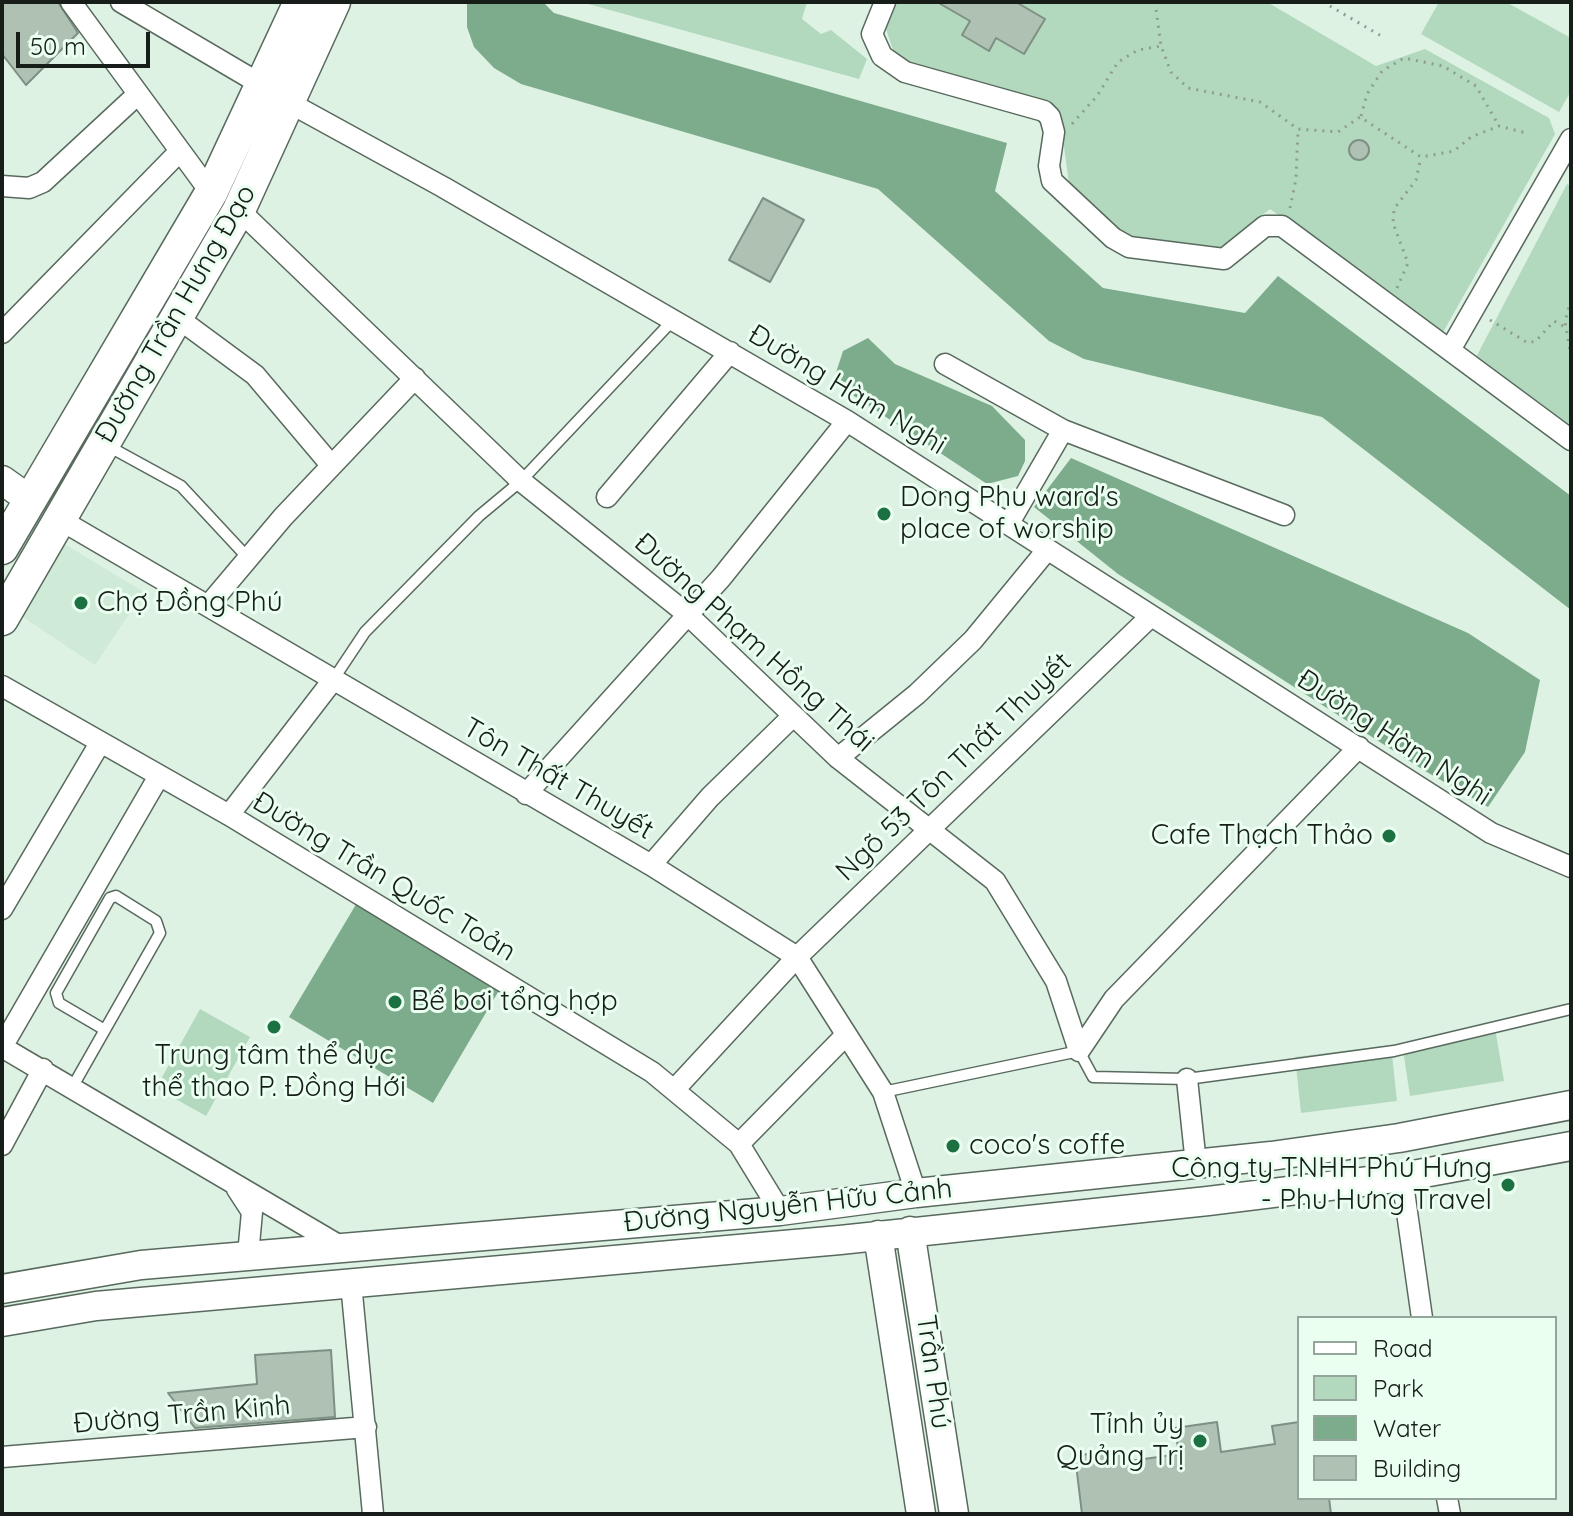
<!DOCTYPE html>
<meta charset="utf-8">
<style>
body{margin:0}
#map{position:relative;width:1573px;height:1516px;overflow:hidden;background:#def2e4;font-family:Quicksand,sans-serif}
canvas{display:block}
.frame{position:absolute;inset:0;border:4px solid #171e19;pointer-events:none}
.legend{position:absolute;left:1297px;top:1316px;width:260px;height:184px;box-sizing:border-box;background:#ebfff1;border:2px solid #96a59b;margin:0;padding:10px 14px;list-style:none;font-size:24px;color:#171e19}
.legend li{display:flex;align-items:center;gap:16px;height:40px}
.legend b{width:40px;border:2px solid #96a59b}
.scale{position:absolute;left:16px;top:32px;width:134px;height:36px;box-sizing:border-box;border:4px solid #171e19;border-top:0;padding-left:10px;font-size:24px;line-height:28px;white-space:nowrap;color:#171e19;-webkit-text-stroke:6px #ebfff1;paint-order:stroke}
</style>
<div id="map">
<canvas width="1573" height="1516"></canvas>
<div class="frame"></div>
<ul class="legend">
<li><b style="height:10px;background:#fff"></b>Road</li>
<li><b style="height:22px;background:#b2d8be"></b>Park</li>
<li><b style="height:22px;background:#7dac8c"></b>Water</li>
<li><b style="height:22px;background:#aec1b3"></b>Building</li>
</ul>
<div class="scale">50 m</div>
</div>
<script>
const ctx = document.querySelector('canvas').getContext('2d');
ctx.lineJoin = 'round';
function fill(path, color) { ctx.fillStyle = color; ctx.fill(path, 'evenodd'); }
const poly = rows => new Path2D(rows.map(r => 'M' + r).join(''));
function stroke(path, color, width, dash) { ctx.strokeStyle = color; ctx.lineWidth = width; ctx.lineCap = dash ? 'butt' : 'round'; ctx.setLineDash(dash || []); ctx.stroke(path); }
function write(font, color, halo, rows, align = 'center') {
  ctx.font = font + ' Quicksand,sans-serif'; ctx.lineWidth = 6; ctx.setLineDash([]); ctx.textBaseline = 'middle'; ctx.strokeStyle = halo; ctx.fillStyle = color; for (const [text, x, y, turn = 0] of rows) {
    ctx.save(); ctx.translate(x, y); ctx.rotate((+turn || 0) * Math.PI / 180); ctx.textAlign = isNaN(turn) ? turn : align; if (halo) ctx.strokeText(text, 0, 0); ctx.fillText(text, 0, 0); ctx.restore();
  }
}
fill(poly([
 [63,543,144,592,95,665,18,614]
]), '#cfead7');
fill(poly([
 [581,2,807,2,802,19,821,34,831,30,867,59,859,79],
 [894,2,1267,2,1376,66,1425,49,1549,118,1555,134,1442,334,1270,209,1252,223,1236,244,1222,252,1131,241,1070,191,1060,117,905,67,894,53,884,23],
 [1439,2,1506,2,1571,38,1571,91,1559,112,1421,34],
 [1567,184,1571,186,1571,434,1473,363],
 [200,1009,250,1037,206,1116,156,1088],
 [1495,1028,1504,1081,1410,1096,1402,1043],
 [1391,1045,1397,1101,1301,1113,1295,1057]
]), '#b2d8be');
fill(poly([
 [467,2,543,2,554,13,1007,143,995,191,1103,288,1245,313,1278,276,1571,496,1571,610,1322,417,1084,359,1049,341,878,189,521,84,494,68,474,47,467,27],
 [868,338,895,364,992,406,1025,440,1025,461,1018,476,987,484,833,382,843,351],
 [1071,458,1468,633,1540,680,1525,752,1488,807,1425,771,1118,574,1034,507],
 [358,901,501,987,433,1103,289,1017]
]), '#7dac8c');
const building = poly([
 [2,2,58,2,78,33,26,85,2,54,2,2],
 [937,2,1016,2,1045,19,1024,54,996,38,989,51,962,35,970,21,937,2],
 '1349 150a10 10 0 1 1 20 0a10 10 0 1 1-20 0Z',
 [763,198,804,220,770,282,729,260,763,198],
 [331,1350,335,1417,195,1428,168,1393,257,1384,255,1355,331,1350],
 [1217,1422,1221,1452,1275,1444,1272,1426,1299,1422,1299,1498,1329,1498,1331,1514,1082,1514,1075,1456,1121,1449,1123,1462,1179,1454,1175,1428,1217,1422]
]);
fill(building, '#aec1b3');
stroke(building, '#7e9083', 2);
const lane = poly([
 [108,446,181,486,248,558],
 [333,680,365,632,479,516,521,481,674,319],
 [73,1086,160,933,156,921,116,896,110,898,56,993,59,1003,105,1030],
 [883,1092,1079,1051,1093,1077,1187,1079,1394,1051,1571,1009]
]);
const street = poly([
 [71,2,211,193],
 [121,2,262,85],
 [885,2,872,34,882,56,905,72,1044,111,1050,117,1054,132,1049,166,1052,181,1113,238,1129,247,1224,259,1265,226,1282,226,1571,440],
 [288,102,443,187,847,421,1491,833,1571,867],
 [2,186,29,188,43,182,138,94],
 [239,210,521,481,687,614,838,758,995,881,1056,981,1079,1051],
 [175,316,255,375,331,465],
 [2,333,179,152],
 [1450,350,1571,139],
 [945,364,1063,430],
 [607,497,730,352],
 [59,519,651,865,797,957,883,1092,916,1193],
 [1009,523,1063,430,1284,515],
 [208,606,283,517,415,378],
 [2,686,229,815,652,1072,739,1144,780,1211],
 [838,758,917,694,973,640,1047,550],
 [526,794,721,578,847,421],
 [229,815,333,680],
 [651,865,710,797,792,717],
 [2,909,100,743],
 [2,1047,340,1246],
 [2,1047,159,776],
 [1079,1051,1114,999,1359,747],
 [1187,1079,1196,1164],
 [674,1090,797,957,1150,617],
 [739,1144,846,1035],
 [2,1145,43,1069],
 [1402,1177,1422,1318],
 [237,1189,252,1212,248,1255],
 [351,1283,373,1514],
 [2,1457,366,1427],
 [1447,1498,1450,1514]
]);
const secondary = poly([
 [2,480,30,500],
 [910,1231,954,1514],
 [878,1235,921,1514],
 [2,1289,141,1265,780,1211,916,1193,1271,1156,1399,1138,1571,1105],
 [2,1322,96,1306,840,1240,1208,1201,1402,1177,1571,1146]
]);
const primary = poly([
 [2,548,211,193,300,2],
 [2,619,239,210,334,2]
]);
stroke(lane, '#58695d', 13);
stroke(street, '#58695d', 23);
stroke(secondary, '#58695d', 31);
stroke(primary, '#58695d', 35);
stroke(poly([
 [1155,2,1161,46,1171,72,1188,88,1260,102,1298,129,1338,132,1360,117,1421,157,1454,151,1471,137,1499,126,1526,133],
 [1323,2,1383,37],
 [1361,116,1367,94,1382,71,1404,58,1443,66,1476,86,1499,126],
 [1072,124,1097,96,1118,62,1138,50,1161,46],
 [1290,208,1296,179,1298,129],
 [1397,288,1408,263,1393,223,1394,209,1416,180,1421,157],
 [1571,300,1565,322,1571,356],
 [1490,320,1528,343,1536,341,1554,321,1565,327]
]), '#8e9d92', 3, [2, 6]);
stroke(lane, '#fff', 10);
stroke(street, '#fff', 20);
stroke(secondary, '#fff', 28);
stroke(primary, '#fff', 32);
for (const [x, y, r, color] of [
 [884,514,8,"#1c7143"],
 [81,603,8,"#1c7143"],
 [1389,836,8,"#1c7143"],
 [395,1002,8,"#1c7143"],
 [274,1027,8,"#1c7143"],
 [953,1146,8,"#1c7143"],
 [1508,1185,8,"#1c7143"],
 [1200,1441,8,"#1c7143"]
]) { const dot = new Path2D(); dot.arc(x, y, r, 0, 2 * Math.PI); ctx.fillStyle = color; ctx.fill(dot); stroke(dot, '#ebfff1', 3); }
write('28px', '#171e19', '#ebfff1', [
 ["Đường Trần Hưng Đạo",176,314,-60],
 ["Đường Hàm Nghi",847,390,31],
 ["Đường Phạm Hồng Thái",754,643,42],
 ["Đường Hàm Nghi",1394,738,33],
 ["Ngõ 53 Tôn Thất Thuyết",954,767,-44],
 ["Tôn Thất Thuyết",558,779,30],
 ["Đường Trần Quốc Toản",384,877,31],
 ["Đường Nguyễn Hữu Cảnh",788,1206,-6],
 ["Trần Phú",933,1372,82],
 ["Đường Trần Kinh",182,1415,-5]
]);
write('28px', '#171e19', '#ebfff1', [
 ["Dong Phu ward's",900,498],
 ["place of worship",900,530],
 ["Chợ Đồng Phú",97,603],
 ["Cafe Thạch Thảo",1373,836,"right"],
 ["Bể bơi tổng hợp",411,1002],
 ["Trung tâm thể dục",274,1056,"center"],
 ["thể thao P. Đồng Hới",274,1088,"center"],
 ["coco's coffe",969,1146],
 ["Công ty TNHH Phú Hưng",1492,1169,"right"],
 ["- Phu Hưng Travel",1492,1201,"right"],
 ["Tỉnh ủy",1184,1425,"right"],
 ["Quảng Trị",1184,1457,"right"]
], 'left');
</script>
